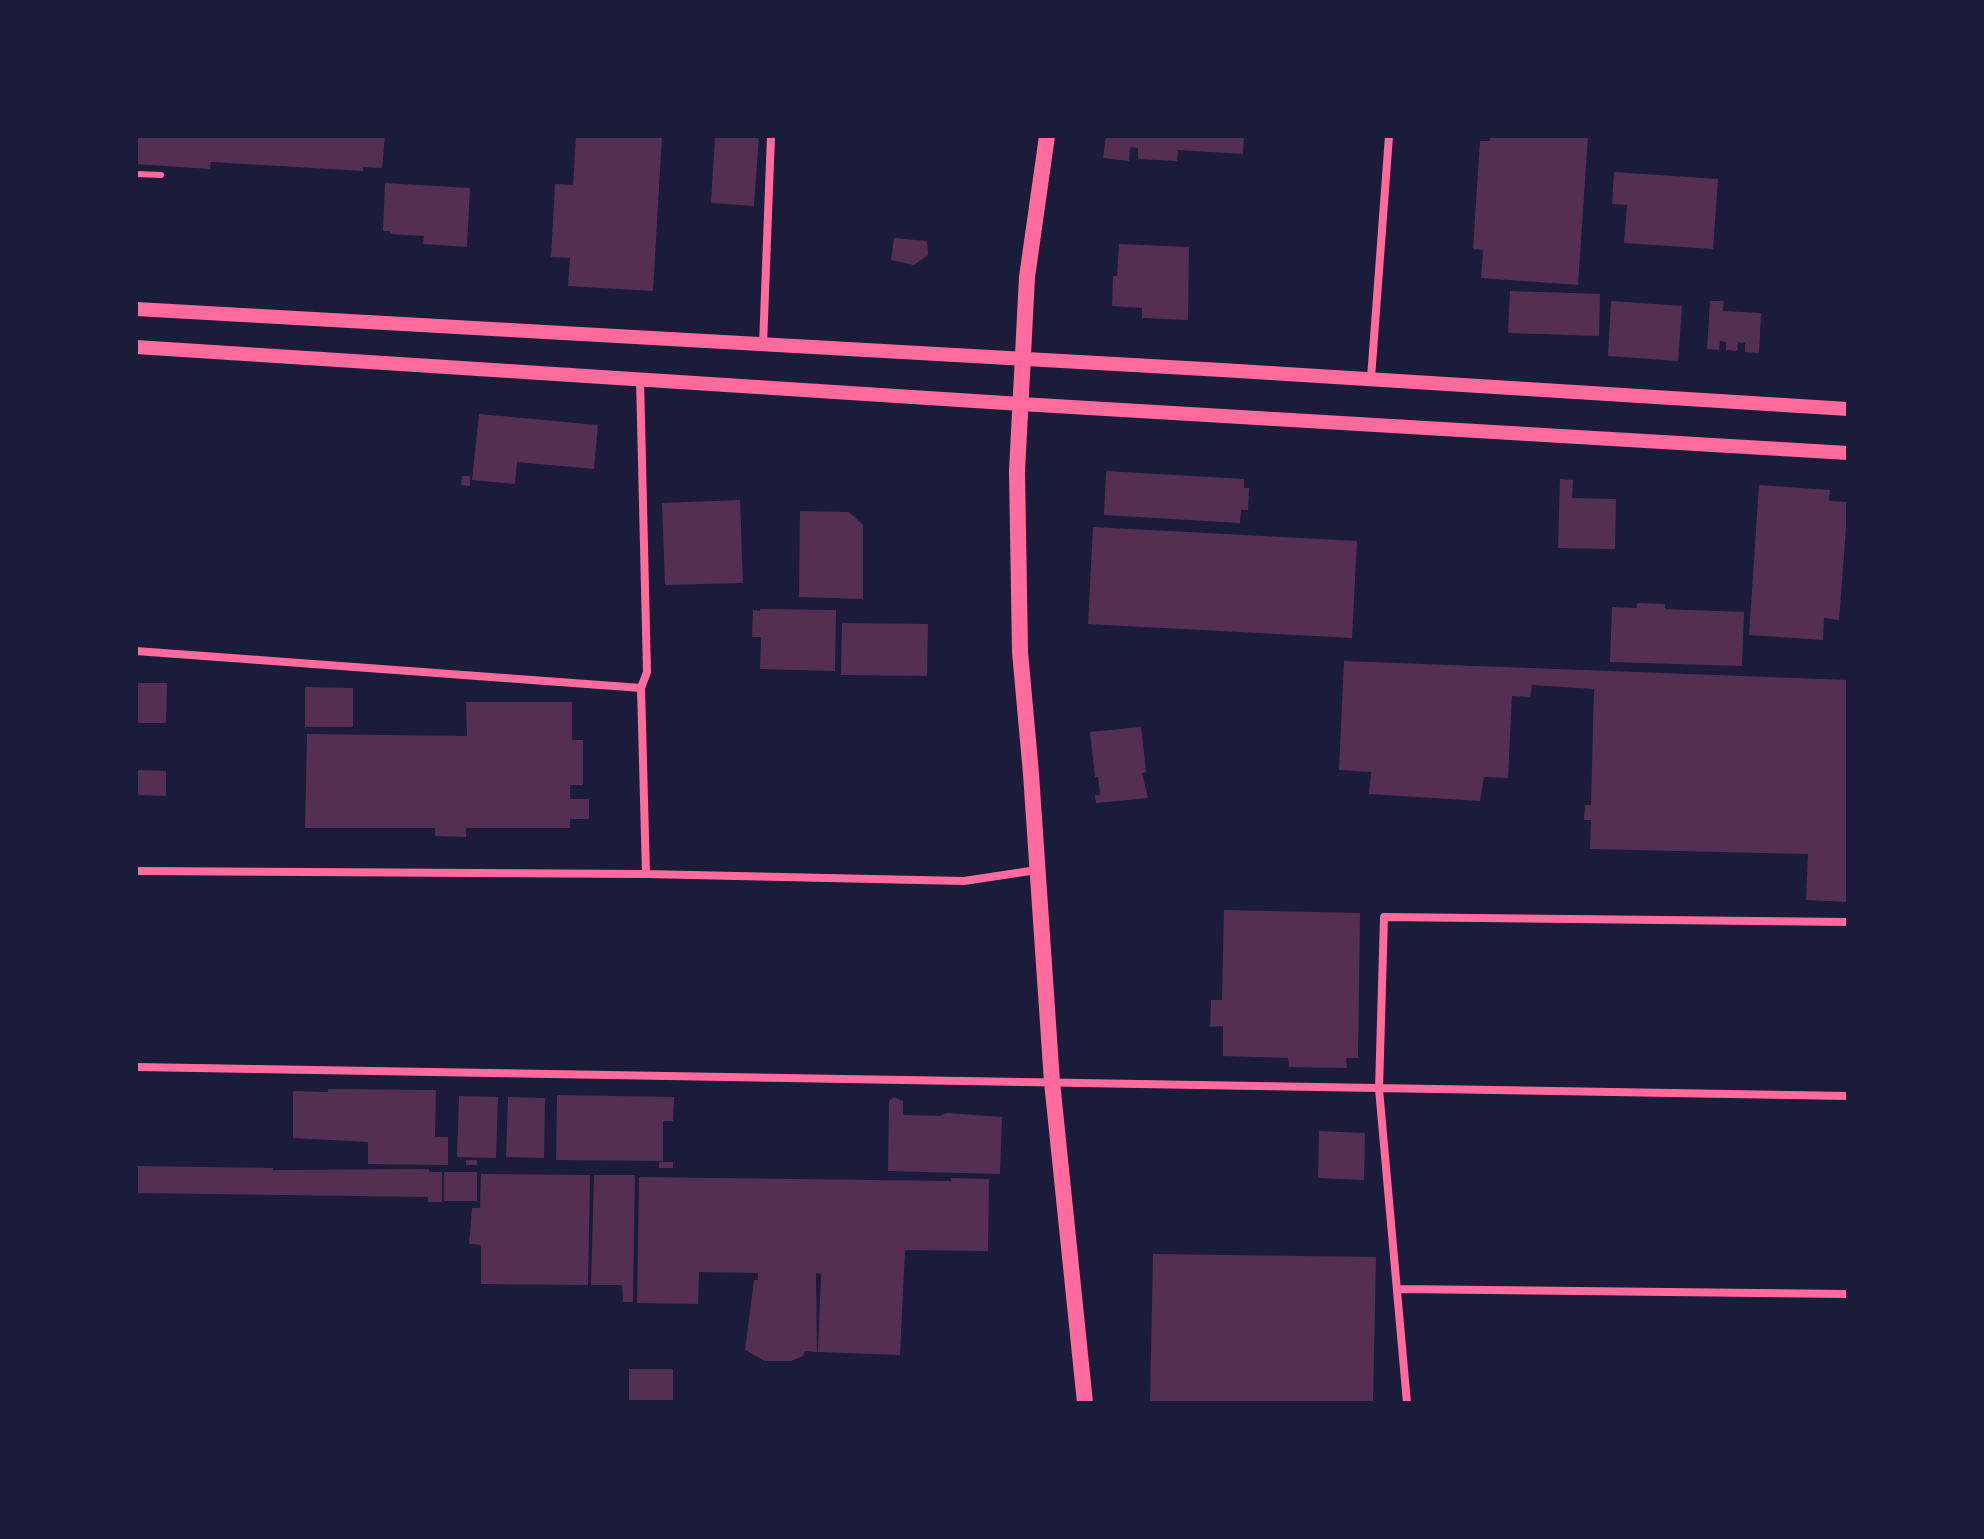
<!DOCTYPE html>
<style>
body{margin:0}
#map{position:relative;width:1984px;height:1539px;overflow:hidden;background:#1b1b3a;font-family:Merriweather,serif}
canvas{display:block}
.frame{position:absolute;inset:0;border:138px solid #1b1b3a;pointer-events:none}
</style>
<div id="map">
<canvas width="1984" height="1539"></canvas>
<div class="frame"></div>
</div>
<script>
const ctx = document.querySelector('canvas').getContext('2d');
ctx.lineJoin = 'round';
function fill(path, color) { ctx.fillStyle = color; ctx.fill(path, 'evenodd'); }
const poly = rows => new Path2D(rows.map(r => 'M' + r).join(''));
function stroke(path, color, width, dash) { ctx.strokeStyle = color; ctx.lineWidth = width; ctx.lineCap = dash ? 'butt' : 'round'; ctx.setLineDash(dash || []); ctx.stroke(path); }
fill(poly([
 [136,136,385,136,382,168,363,167,363,171,211,162,210,169,136,164],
 [576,136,662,136,653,291,568,286,570,258,551,257,555,184,573,185],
 [715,136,759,136,754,206,711,203],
 [1106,136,1244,136,1243,154,1178,150,1177,161,1138,159,1138,148,1130,147,1129,161,1103,158],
 [1490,136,1588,136,1578,285,1481,278,1483,250,1473,249,1480,141,1490,141],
 [1614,172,1718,179,1713,249,1624,243,1627,205,1612,204],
 [385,183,470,188,467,247,423,244,424,236,390,234,390,231,383,231],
 [894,238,927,241,928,255,914,265,891,260],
 [1119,244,1189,247,1188,320,1142,318,1142,308,1112,306,1113,276,1117,276],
 [1510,291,1600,294,1599,336,1508,333],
 [1611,301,1682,306,1678,361,1608,356],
 [1710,301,1724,301,1723,311,1761,313,1759,353,1745,352,1745,343,1738,342,1737,351,1726,350,1726,342,1720,341,1719,350,1707,349],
 [479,414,598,425,594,469,517,462,515,484,472,480],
 [1106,471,1244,479,1244,488,1249,488,1248,510,1241,510,1240,523,1104,515],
 [462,476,470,476,470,486,461,485],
 [1560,479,1573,480,1572,498,1616,499,1615,549,1558,548],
 [1759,485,1830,490,1829,501,1848,502,1839,620,1824,618,1823,640,1749,635],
 [740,500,743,583,665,585,662,503],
 [800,511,849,512,863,525,863,599,799,597],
 [1093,527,1357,541,1352,638,1088,624],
 [1637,603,1665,604,1665,609,1744,612,1742,666,1610,662,1612,607,1637,608],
 [760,609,836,610,835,671,760,669,761,637,752,637,753,610,760,611],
 [842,623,928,624,927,676,841,675],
 [1344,661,1848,680,1848,902,1806,900,1808,854,1590,849,1591,820,1584,820,1585,805,1591,805,1594,689,1532,685,1530,697,1512,696,1508,778,1484,777,1480,801,1369,794,1371,772,1339,770],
 [136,683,167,683,166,723,136,723],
 [305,687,353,688,353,727,305,727],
 [466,702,572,702,572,740,583,740,583,785,570,785,570,799,589,799,589,819,570,819,570,828,466,828,466,837,435,836,435,828,305,828,307,734,467,736],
 [1141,727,1146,772,1142,773,1148,798,1096,803,1095,795,1100,795,1098,777,1095,777,1090,732],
 [136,770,166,771,166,796,136,795],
 [1224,910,1360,913,1358,1058,1346,1058,1347,1068,1289,1067,1288,1058,1223,1056,1223,1026,1210,1027,1211,1000,1222,1000],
 [328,1089,436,1090,435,1137,448,1137,448,1165,368,1164,368,1142,293,1138,293,1091,328,1092],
 [557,1095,674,1097,673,1121,663,1121,663,1161,556,1160],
 [459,1096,498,1097,496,1158,457,1157],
 [508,1097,545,1098,544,1158,506,1157],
 [894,1097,903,1101,903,1115,939,1116,947,1113,1002,1117,1000,1174,888,1171,889,1101],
 [1319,1131,1365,1133,1364,1180,1318,1178],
 [466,1160,477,1160,477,1165,466,1165],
 [659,1162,673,1162,673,1168,659,1168],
 [136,1166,273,1168,273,1170,429,1169,429,1172,442,1172,442,1202,428,1202,428,1197,136,1193],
 [444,1172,477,1172,477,1201,444,1201],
 [481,1174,590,1175,588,1285,481,1284,481,1245,469,1244,472,1208,480,1208],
 [594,1175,635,1175,633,1302,623,1302,622,1285,591,1285],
 [639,1177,951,1181,951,1178,989,1179,988,1251,905,1250,900,1355,818,1352,821,1274,816,1273,817,1352,805,1351,803,1356,791,1361,765,1361,745,1350,754,1280,758,1280,758,1273,699,1272,698,1304,637,1303],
 [1153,1254,1376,1257,1373,1403,1150,1403],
 [629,1369,673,1369,673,1400,629,1400]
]), '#542f53');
stroke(poly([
 [136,174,161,175]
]), '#ff6b9d', 6);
stroke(poly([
 [763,345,771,136],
 [1371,378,1389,136],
 [640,379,647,672,641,688,646,874],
 [136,651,641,688],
 [136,871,646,874,964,881,1037,870],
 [136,1067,1848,1096],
 [1397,1289,1848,1294],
 [1407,1403,1379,1089,1384,917,1848,922]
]), '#ff6b9d', 8);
stroke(poly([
 [136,309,1222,370,1848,409],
 [136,347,1021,404,1848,453]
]), '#ff6b9d', 14);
stroke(poly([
 [1047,136,1027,277,1017,471,1020,652,1031,774,1052,1082,1085,1403]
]), '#ff6b9d', 16);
</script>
